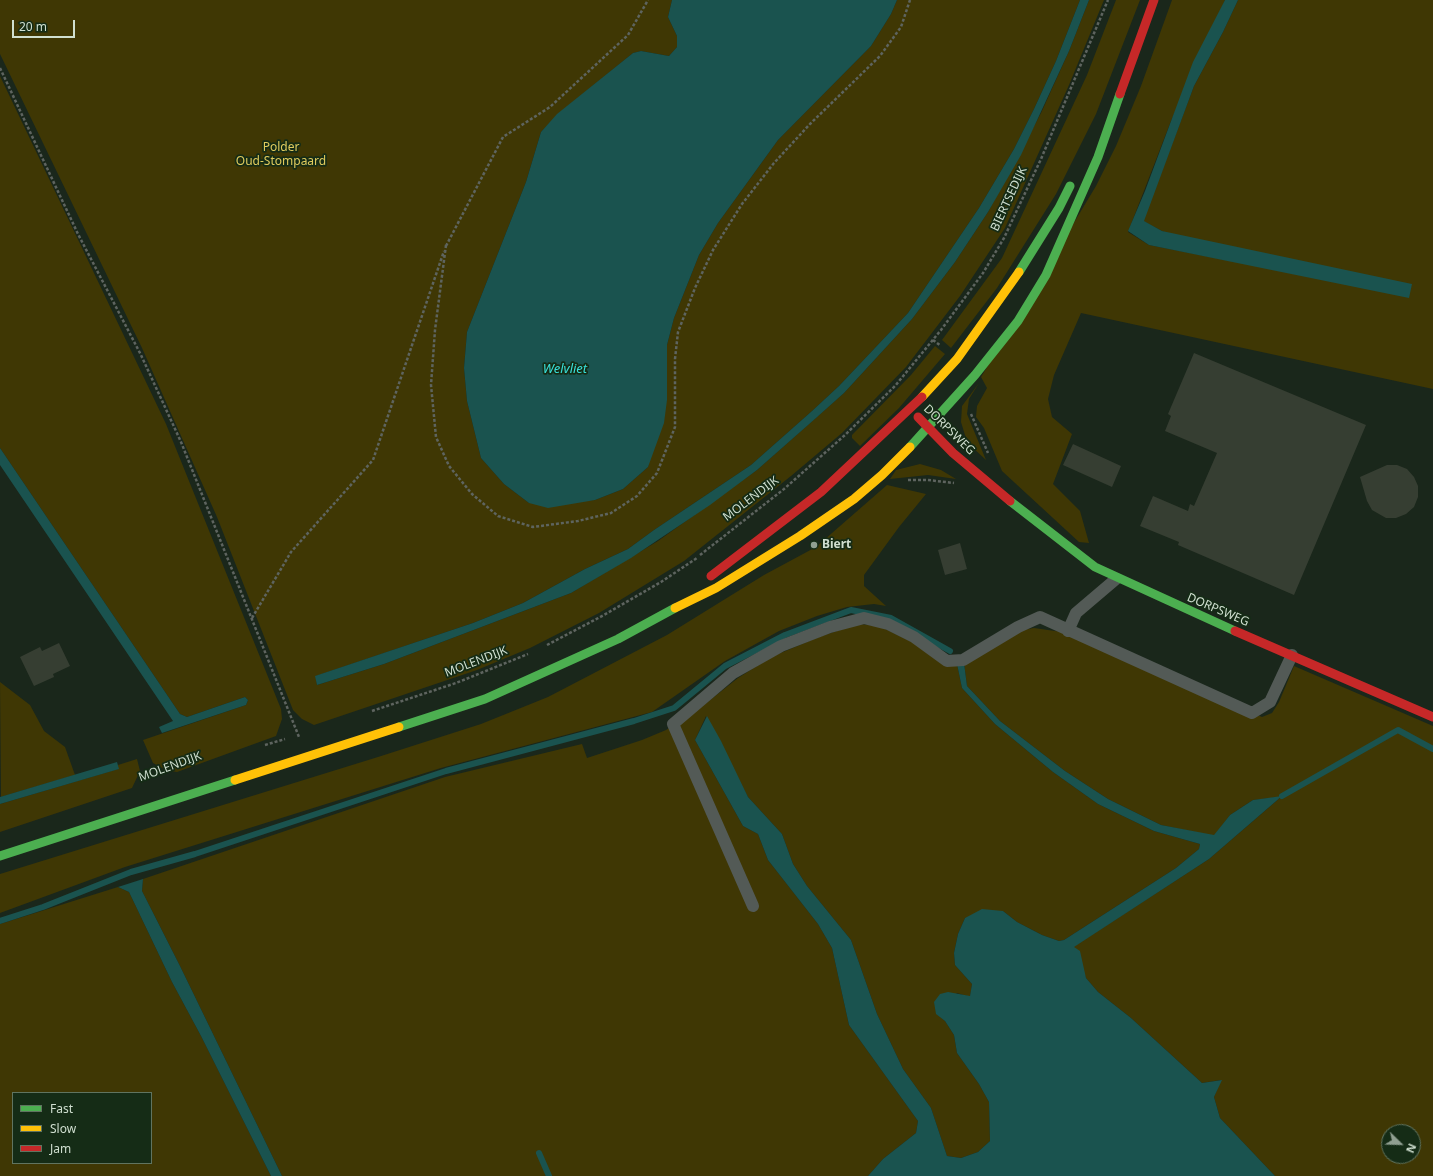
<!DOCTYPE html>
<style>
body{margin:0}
#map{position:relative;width:1433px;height:1176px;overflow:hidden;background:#1a271b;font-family:"Noto Sans",sans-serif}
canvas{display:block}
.legend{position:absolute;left:12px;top:1092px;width:140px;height:72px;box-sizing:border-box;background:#152c16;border:1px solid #607460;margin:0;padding:5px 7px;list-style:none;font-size:12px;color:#d0dfd0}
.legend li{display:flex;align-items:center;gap:8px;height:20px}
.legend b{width:20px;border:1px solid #607460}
.north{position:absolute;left:1381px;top:1124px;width:40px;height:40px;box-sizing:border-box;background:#152c16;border:1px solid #607460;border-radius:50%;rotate:113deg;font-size:11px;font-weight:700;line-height:16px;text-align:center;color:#d0dfd0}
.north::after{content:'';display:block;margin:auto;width:14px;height:18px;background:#909f91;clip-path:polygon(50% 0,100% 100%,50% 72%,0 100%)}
.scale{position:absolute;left:12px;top:20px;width:63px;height:18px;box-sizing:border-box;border:2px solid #d0dfd0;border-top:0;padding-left:5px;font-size:12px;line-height:14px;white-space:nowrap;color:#d0dfd0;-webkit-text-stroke:3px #152c16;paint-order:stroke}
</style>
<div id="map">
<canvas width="1433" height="1176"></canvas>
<ul class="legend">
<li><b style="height:5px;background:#4caf50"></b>Fast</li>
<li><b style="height:5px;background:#ffc107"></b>Slow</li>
<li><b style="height:5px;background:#c62828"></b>Jam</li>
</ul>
<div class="north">N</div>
<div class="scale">20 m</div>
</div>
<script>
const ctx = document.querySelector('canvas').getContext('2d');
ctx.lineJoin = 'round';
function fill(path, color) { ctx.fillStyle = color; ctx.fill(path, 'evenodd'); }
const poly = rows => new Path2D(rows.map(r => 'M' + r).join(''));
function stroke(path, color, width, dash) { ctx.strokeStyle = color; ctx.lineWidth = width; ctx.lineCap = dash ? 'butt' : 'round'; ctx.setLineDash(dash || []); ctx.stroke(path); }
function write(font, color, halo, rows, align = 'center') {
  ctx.font = font + ' "Noto Sans",sans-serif'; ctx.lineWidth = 3.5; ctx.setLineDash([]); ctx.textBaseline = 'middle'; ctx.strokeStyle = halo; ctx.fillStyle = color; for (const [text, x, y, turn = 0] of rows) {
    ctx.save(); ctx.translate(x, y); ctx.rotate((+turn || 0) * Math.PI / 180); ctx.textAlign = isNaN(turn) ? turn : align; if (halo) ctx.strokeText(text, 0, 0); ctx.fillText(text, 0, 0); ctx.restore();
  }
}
fill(poly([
 [0,0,672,0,668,17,677,36,677,47,669,56,641,51,633,53,558,114,541,132,526,182,467,332,464,368,467,401,481,458,504,484,529,503,595,500,623,489,648,467,667,369,667,345,674,318,699,255,718,223,778,140,871,46,891,14,897,0,1080,0,1056,61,1034,109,1014,149,979,208,908,313,839,386,812,411,751,465,654,530,628,549,585,569,523,603,473,623,316,676,317,685,384,664,571,593,658,541,757,470,844,393,912,319,955,262,988,212,1041,113,1069,51,1089,0,1104,0,1069,85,1005,228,960,296,906,367,842,433,791,476,684,561,599,613,530,648,477,670,314,725,302,719,293,710,217,517,142,348,0,54],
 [1116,0,1140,0,1096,114,1056,194,997,288,951,348,942,340,1002,258,1087,75],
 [1172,0,1225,0,1171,121,1128,232,1149,245,1257,266,1162,231,1143,221,1194,86,1223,32,1238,0,1433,0,1433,389,1081,313,1054,375,1048,399,1052,417,1072,434,1053,484,1080,511,1089,543,1079,542,1002,471,984,428,976,417,977,406,987,388,981,377,1096,186,1116,146,1141,86],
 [0,76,166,424,281,709,282,719,276,736,177,772,166,770,153,763,143,740,246,705,248,700,245,697,187,717,180,714,0,448],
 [935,346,945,354,899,408,860,446,852,438,852,435,911,375],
 [979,383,969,399,967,414,986,460,971,446,965,435,961,422,962,406],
 [920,464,941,470,956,479,928,475,890,479,896,470],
 [887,485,926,494,899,527,864,575,864,586,886,606,874,604,847,607,817,616,779,631,725,661,652,712,441,768,125,867,0,913,0,874,378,757,481,724,548,697,667,635,764,575,816,547],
 [858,624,879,626,957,664,962,688,995,724,1053,772,1098,804,1154,831,1200,844,1199,849,1176,868,1064,940,1059,941,1042,935,1017,922,1003,911,965,918,958,934,954,953,955,965,972,984,970,997,957,993,937,1014,945,1021,954,1035,957,1053,979,1084,989,1102,990,1141,978,1152,961,1158,947,1156,931,1108,903,1069,877,1014,851,940,807,886,793,864,782,834,748,797,706,716,695,740,743,826,758,834,768,860,818,924,832,948,849,1025,918,1121,916,1133,883,1159,868,1176,282,1176,180,966,142,891,143,879,445,777,582,744,587,758,642,740,666,730,700,708,738,678,771,657,819,637],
 [1034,628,1062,632,1262,717,1272,713,1279,702,1294,666,1433,726,1433,1176,1275,1176,1220,1118,1214,1097,1221,1080,1202,1083,1131,1018,1098,992,1086,978,1073,947,1209,859,1281,797,1253,800,1230,815,1214,836,1161,825,1108,799,1065,771,1000,721,967,686,964,663,1023,630],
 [1389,1132,1413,1132,1413,1156,1389,1156],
 [0,682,30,705,44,731,65,747,75,775,1,797],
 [137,759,140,771,132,788,0,832,0,804,118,769,118,765],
 [118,887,129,892,172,982,201,1036,271,1176,0,1176,0,924],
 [13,1093,151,1093,151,1163,13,1163]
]), '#3f3704');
fill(poly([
 [672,0,897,0,891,14,871,46,778,140,718,223,699,255,674,318,667,345,667,400,664,423,648,467,623,489,595,500,548,508,529,503,504,484,481,458,467,401,464,368,467,332,526,182,541,132,557,114,633,53,641,51,669,56,677,47,677,36,668,17],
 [1080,0,1089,0,1069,51,1021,155,988,212,955,262,912,319,844,393,816,418,757,470,710,505,631,558,571,593,384,664,317,685,315,676,473,623,523,603,585,569,628,549,654,530,751,465,812,411,839,386,908,313,979,208,1014,149,1034,109,1056,61],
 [1225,0,1238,0,1223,32,1194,86,1144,221,1162,231,1412,284,1409,298,1149,245,1128,231,1145,191,1193,62],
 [0,448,180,714,187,717,245,697,248,700,246,705,162,733,159,727,173,721,0,465],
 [964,663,967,686,1000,721,1065,771,1108,799,1161,825,1214,835,1230,815,1253,800,1282,796,1209,859,1074,947,1080,951,1086,978,1098,992,1131,1018,1202,1083,1222,1080,1214,1097,1220,1118,1275,1176,868,1176,883,1159,916,1133,918,1121,849,1025,832,948,818,924,768,860,758,834,743,826,695,740,707,716,721,741,748,797,782,834,793,864,807,886,851,940,877,1014,903,1069,931,1108,947,1156,961,1158,978,1152,990,1141,989,1102,979,1084,957,1053,954,1035,945,1021,936,1014,934,1002,940,994,948,992,970,996,972,984,955,965,954,953,958,934,965,918,982,909,1003,911,1017,922,1042,935,1059,941,1064,940,1176,868,1199,849,1200,844,1154,831,1098,804,1053,772,995,724,962,688,957,664],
 [117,762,119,769,0,804,0,797],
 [143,879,142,891,180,966,282,1176,271,1176,201,1036,172,982,129,892,118,887]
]), '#1a534f');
stroke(poly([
 [1282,796,1398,730,1433,749],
 [0,921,43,907,131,872,195,854,446,771,634,721,674,708,725,666,785,635,851,610,891,618,950,651],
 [539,1153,549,1176]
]), '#1a534f', 6);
fill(poly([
 [1194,353,1366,425,1294,595,1178,545,1179,542,1140,526,1153,496,1188,511,1190,504,1194,506,1217,453,1165,431,1171,416,1168,414],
 [1073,444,1121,466,1112,487,1063,465],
 [1387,465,1397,465,1407,469,1414,477,1418,486,1418,497,1414,507,1406,514,1396,518,1386,518,1372,510,1367,501,1360,477],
 [960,543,967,569,945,575,938,550],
 [59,643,70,666,53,674,54,677,34,686,20,657,40,647,42,651]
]), '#363e32');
stroke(poly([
 [0,68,78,234,141,355,181,442,299,737],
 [446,245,435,330,431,385,436,437,449,466,472,494,498,516,533,527,578,521,611,513,637,496,657,473,675,427,675,359,678,332,695,288,713,250,742,204,774,163,810,124,880,56,901,27,910,0],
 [446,246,503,137,550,107,628,35,648,0],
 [933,340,941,346],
 [971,414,988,453],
 [908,480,928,480,954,483],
 [700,555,784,489,845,435,895,386,941,330,983,273,1004,238,1041,159,1108,0],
 [252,618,291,552,373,460,444,251],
 [547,645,604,615,661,582,697,558],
 [372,711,456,683,528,654],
 [265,745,285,739]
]), '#5e645f', 2.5, [3, 2]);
stroke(poly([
 [1068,631,1076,613,1116,579],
 [753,906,673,724,733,673,781,646,830,627,864,618,888,624,914,637,947,661,963,660,1018,627,1040,617,1252,713,1270,702,1292,655]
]), '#535a56', 12);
stroke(poly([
 [1019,272,1059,208,1070,186],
 [910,447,975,375,1018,321,1046,275,1098,157,1120,94],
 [1010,501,1095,567,1235,631],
 [399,727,485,699,618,639,675,608],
 [0,856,235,780]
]), '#4caf50', 9);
stroke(poly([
 [922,397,957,359,1019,272],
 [675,608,716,588,800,536,854,499,882,475,910,447],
 [235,780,399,727]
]), '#ffc107', 9);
stroke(poly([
 [1120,94,1154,0],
 [918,417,953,453,1010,501],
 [711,576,821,492,922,397],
 [1235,631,1433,717]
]), '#c62828', 9);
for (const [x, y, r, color] of [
 [814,545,4,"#909f91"]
]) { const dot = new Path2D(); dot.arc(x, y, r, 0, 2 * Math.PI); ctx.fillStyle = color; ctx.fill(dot); stroke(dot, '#152c16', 1.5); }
write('12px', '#e0cb5d', '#152c16', [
 ["Polder",281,148],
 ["Oud-Stompaard",281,162]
]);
write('12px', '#d0dfd0', '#152c16', [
 ["BIERTSEDIJK",1009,199,-65],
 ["DORPSWEG",949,430,44],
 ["MOLENDIJK",751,499,-37],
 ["DORPSWEG",1218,610,23],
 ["MOLENDIJK",476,662,-21],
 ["MOLENDIJK",170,767,-20]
]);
write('bold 12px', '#d0dfd0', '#152c16', [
 ["Biert",822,545]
], 'left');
write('italic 13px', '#39e1db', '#152c16', [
 ["Welvliet",565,369]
]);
</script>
